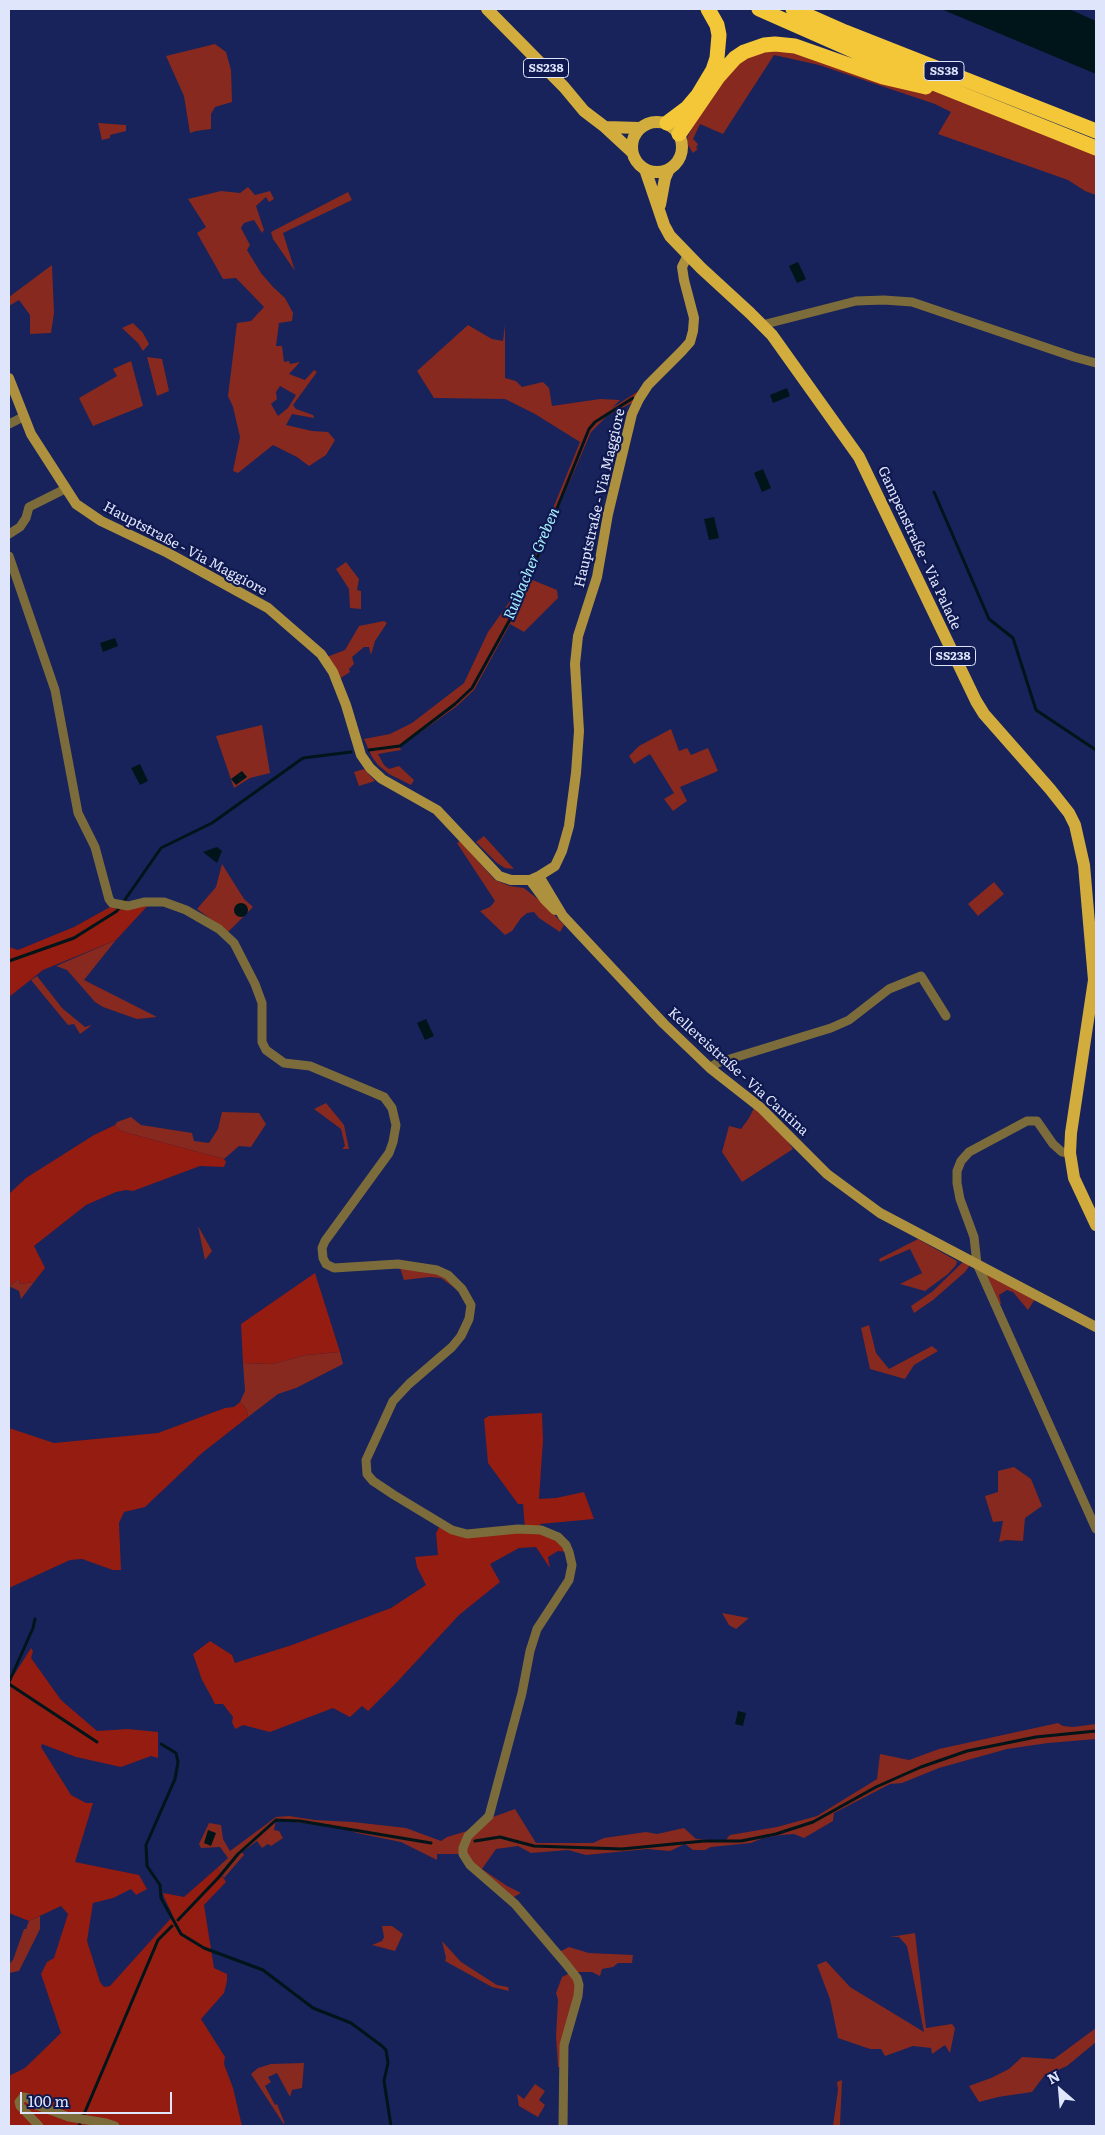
<!DOCTYPE html>
<meta charset="utf-8">
<style>
body{margin:0}
#map{position:relative;width:1105px;height:2135px;overflow:hidden;background:#17235a;font-family:Literata,serif}
canvas{display:block}
.frame{position:absolute;inset:0;border:10px solid #dfe6fc;pointer-events:none}
.north{position:absolute;left:1035px;top:2065px;width:50px;height:50px;-webkit-text-stroke:4px #0f184f;paint-order:stroke;rotate:333deg;font-size:14px;font-weight:700;line-height:20px;text-align:center;color:#dfe6fc}
.north::after{content:'';display:block;margin:auto;width:18px;height:22px;background:#dfe6fc;clip-path:polygon(50% 0,100% 100%,50% 72%,0 100%)}
.scale{position:absolute;left:20px;top:2092px;width:152px;height:22px;box-sizing:border-box;border:2px solid #dfe6fc;border-top:0;padding-left:6px;font-size:15px;line-height:18px;white-space:nowrap;color:#dfe6fc;-webkit-text-stroke:4px #0f184f;paint-order:stroke}
</style>
<div id="map">
<canvas width="1105" height="2135"></canvas>
<div class="frame"></div>
<div class="north">N</div>
<div class="scale">100 m</div>
</div>
<script>
const ctx = document.querySelector('canvas').getContext('2d');
ctx.lineJoin = 'round';
function fill(path, color) { ctx.fillStyle = color; ctx.fill(path, 'evenodd'); }
const poly = rows => new Path2D(rows.map(r => 'M' + r).join(''));
function stroke(path, color, width, dash) { ctx.strokeStyle = color; ctx.lineWidth = width; ctx.lineCap = dash ? 'butt' : 'round'; ctx.setLineDash(dash || []); ctx.stroke(path); }
function write(font, color, halo, rows, align = 'center') {
  ctx.font = font + ' Literata,serif'; ctx.lineWidth = 4.5; ctx.setLineDash([]); ctx.textBaseline = 'middle'; ctx.strokeStyle = halo; ctx.fillStyle = color; for (const [text, x, y, turn = 0] of rows) {
    ctx.save(); ctx.translate(x, y); ctx.rotate((+turn || 0) * Math.PI / 180); ctx.textAlign = isNaN(turn) ? turn : align; if (halo) ctx.strokeText(text, 0, 0); ctx.fillText(text, 0, 0); ctx.restore();
  }
}
fill(poly([
 [215,44,226,52,231,70,232,102,215,107,211,114,211,129,196,131,190,133,184,96,166,56],
 [764,45,963,94,1096,148,1096,195,1085,191,1068,180,938,134,951,112,935,104,819,65,774,55,723,134,700,124,693,139,698,144,696,148,698,149,693,153,688,145,687,138,715,82],
 [98,123,126,125,126,131,110,135,110,138,102,140],
 [248,187,255,195,270,191,274,199,269,202,266,197,256,206,264,230,262,233,254,220,244,223,241,228,250,245,247,250,261,273,273,287,285,298,293,313,292,321,279,323,276,346,282,346,284,362,289,361,290,364,300,362,289,374,305,380,314,370,317,372,293,405,296,409,313,415,314,418,292,414,286,425,312,431,328,432,335,440,326,455,309,466,297,457,273,445,238,473,233,471,240,437,233,407,228,396,237,323,251,321,264,307,236,278,223,279,197,233,206,227,188,199,221,191,240,193],
 [280,386,296,395,288,408,278,416,271,404,277,399,276,392],
 [348,192,352,200,283,233,295,271,273,239,271,232],
 [52,265,54,313,51,333,30,334,30,315,19,300,9,306,9,297],
 [133,323,143,333,149,344,143,351,138,343,122,328],
 [468,325,492,339,503,341,505,325,505,378,516,381,522,387,543,382,549,388,552,406,600,399,620,400,612,408,648,385,639,399,607,416,591,432,563,497,530,579,557,590,558,598,524,632,510,624,474,690,457,706,400,747,401,750,378,754,384,765,389,769,399,766,414,780,411,785,389,774,378,765,372,757,364,739,390,734,412,723,464,683,488,632,513,597,522,576,528,570,580,442,535,414,505,399,434,398,417,371],
 [147,357,162,359,169,391,157,396],
 [131,361,143,406,93,426,79,398,117,376,113,369],
 [346,562,359,579,357,590,361,591,361,609,350,608,349,589,336,569],
 [384,621,387,623,375,641,371,655,369,647,364,647,352,657,354,664,349,669,350,672,336,681,324,658,345,650,359,626],
 [262,725,270,773,250,778,234,788,216,736],
 [671,729,679,751,687,748,691,755,708,748,718,771,680,787,687,801,673,811,664,799,674,793,650,754,634,764,629,756,639,746],
 [364,769,375,781,359,786,354,772],
 [484,836,514,869,505,868,497,863,476,842],
 [460,841,495,880,510,886,524,888,544,904,564,925,560,932,539,918,534,912,527,913,521,918,512,931,505,935,480,911,490,907,495,901,457,843],
 [222,864,244,899,253,907,228,932,197,909,216,887],
 [994,882,1004,894,978,916,968,904],
 [116,940,84,980,157,1017,137,1019,103,1007,95,1002,67,970,56,966],
 [37,976,62,1008,85,1027,92,1025,80,1034,74,1024,68,1025,31,980],
 [326,1103,344,1125,349,1149,342,1149,345,1146,341,1129,314,1109],
 [754,1108,783,1135,793,1149,742,1182,722,1152,729,1126,741,1129,749,1118],
 [222,1112,259,1113,266,1124,251,1147,239,1146,224,1159,128,1133,117,1129,115,1125,117,1122,131,1117,141,1125,192,1133,194,1141,209,1143,218,1129],
 [198,1226,212,1251,205,1260],
 [918,1239,957,1261,956,1265,948,1274,925,1291,900,1284,922,1273,910,1249,880,1262,879,1259],
 [966,1259,972,1262,965,1272,933,1300,914,1313,911,1306,933,1291],
 [977,1264,1037,1296,1028,1310,1013,1292,1007,1290,999,1295,1001,1304,995,1306],
 [399,1265,422,1268,446,1277,456,1289,441,1278,430,1277,404,1280],
 [19,1279,20,1284,34,1282,21,1299,19,1291,9,1286],
 [869,1325,876,1353,889,1369,932,1346,938,1351,914,1365,905,1379,870,1369,861,1328],
 [340,1352,343,1364,296,1388,278,1394,248,1417,247,1410,240,1402,245,1391,243,1363,272,1364,306,1355],
 [1014,1467,1031,1479,1042,1506,1025,1518,1023,1541,1006,1540,999,1542,1003,1521,993,1522,985,1496,998,1492,998,1471],
 [722,1613,749,1618,736,1629,729,1625],
 [1058,1723,1063,1726,1073,1727,1096,1724,1096,1739,1048,1743,1007,1749,939,1768,902,1783,890,1784,834,1813,833,1821,804,1838,794,1834,781,1835,763,1838,751,1843,711,1847,705,1850,693,1850,685,1844,670,1851,647,1849,586,1855,568,1850,531,1853,518,1846,496,1849,482,1869,507,1886,521,1893,510,1899,463,1854,437,1854,437,1860,401,1842,357,1833,340,1827,276,1820,274,1830,279,1831,283,1838,271,1846,268,1844,262,1848,257,1841,242,1852,244,1855,224,1878,217,1868,228,1858,220,1847,201,1848,199,1844,209,1823,221,1825,223,1839,230,1851,276,1817,289,1816,315,1820,353,1822,406,1828,441,1841,447,1837,474,1829,493,1817,515,1809,536,1843,593,1843,604,1838,646,1832,657,1834,684,1828,696,1839,725,1841,730,1835,777,1827,817,1816,877,1779,880,1754,909,1760,939,1749],
 [40,1916,40,1929,19,1971,9,1973,9,1964,13,1960,24,1929,26,1929,29,1921],
 [382,1926,392,1926,403,1934,395,1951,372,1945,382,1941,384,1937],
 [915,1933,926,2028,952,2024,955,2028,950,2053,945,2045,932,2054,931,2048,913,2046,885,2056,881,2049,870,2049,838,2038,830,1999,817,1965,826,1961,850,1987,924,2032,907,1946,899,1937,890,1937],
 [442,1941,461,1962,497,1985,508,1987,509,1991,492,1987,445,1961,446,1958],
 [569,1947,589,1953,633,1955,632,1963,618,1963,613,1967,602,1969,600,1976,592,1972,573,1972,577,1978,563,2068,558,2067,556,2036,558,2000,556,1993,562,1977,572,1972,557,1953],
 [1096,2028,1096,2042,1067,2066,1044,2076,1032,2092,998,2097,979,2102,969,2086,991,2078,1009,2069,1022,2057,1054,2059],
 [304,2063,302,2088,292,2090,290,2097,277,2073,268,2077,271,2082,265,2086,275,2105,277,2104,285,2124,283,2123,251,2074,258,2068,271,2064],
 [842,2080,840,2126,833,2126,838,2090,837,2082],
 [535,2084,545,2091,539,2100,545,2105,538,2117,519,2106,517,2094,524,2099]
]), '#87291e');
fill(poly([
 [152,901,116,940,43,970,9,997,9,947,18,950,74,927,112,906,118,910],
 [115,1125,117,1129,128,1133,224,1159,226,1162,224,1167,200,1166,133,1191,126,1190,116,1192,86,1205,34,1246,45,1268,34,1282,20,1284,19,1279,9,1286,9,1194,26,1178,94,1135],
 [315,1273,340,1352,306,1355,272,1364,243,1363,241,1324],
 [240,1402,247,1410,248,1417,202,1453,145,1507,124,1512,119,1523,121,1570,113,1570,82,1559,70,1560,9,1588,9,1428,54,1443,158,1433,225,1408,234,1407],
 [542,1413,543,1440,539,1499,556,1498,584,1492,594,1519,540,1524,541,1530,550,1532,569,1552,558,1551,548,1557,550,1568,536,1547,519,1548,490,1564,500,1582,459,1615,398,1681,368,1711,362,1706,350,1717,333,1708,270,1732,243,1725,235,1729,232,1722,233,1717,223,1704,215,1704,212,1698,202,1680,193,1654,210,1641,232,1655,235,1663,292,1645,391,1608,426,1585,417,1567,415,1557,438,1555,436,1533,441,1524,452,1530,525,1529,523,1504,518,1504,488,1463,484,1419,489,1416],
 [31,1648,33,1651,31,1658,61,1700,97,1731,128,1729,158,1732,158,1758,151,1756,121,1767,76,1757,42,1744,41,1747,71,1795,86,1803,93,1803,75,1862,139,1875,147,1889,136,1895,131,1889,113,1898,93,1903,87,1941,100,1982,104,1987,110,1986,173,1916,164,1897,163,1893,184,1897,217,1868,226,1882,204,1905,214,1968,227,1974,227,1981,224,1993,201,2019,225,2057,224,2064,233,2088,242,2126,9,2126,9,2076,25,2068,61,2033,41,1974,47,1962,54,1958,68,1914,61,1906,29,1921,9,1913,9,1677,14,1675]
]), '#941c10');
fill(poly([
 [941,9,1069,9,1096,21,1096,74],
 [798,262,806,279,797,283,789,266],
 [787,388,790,396,773,403,770,395],
 [763,469,771,488,762,492,754,473],
 [714,517,719,538,709,540,704,519],
 [115,638,118,646,103,652,100,643],
 [140,764,148,781,140,785,131,768],
 [242,771,247,777,236,785,231,779],
 [217,847,222,851,217,863,203,852],
 '234 910a7 7 0 1 1 14 0a7 7 0 1 1-14 0Z',
 [426,1019,434,1036,425,1040,417,1023],
 [738,1711,746,1713,743,1726,735,1724],
 [208,1830,216,1833,211,1846,204,1843]
]), '#001519');
stroke(poly([
 [934,492,989,619,1013,638,1036,710,1096,750],
 [369,750,400,746,455,704,472,688,518,605,589,429,595,422,633,398],
 [9,961,74,938,117,911,161,848,212,823,303,758,351,752],
 [9,1682,33,1628,35,1619],
 [9,1684,97,1742],
 [161,1744,176,1753,178,1762,175,1779,146,1845,147,1866,160,1885,161,1898,181,1934,204,1948,263,1970,313,2008,351,2023,382,2046,386,2050,388,2063,384,2081,391,2126],
 [475,1841,500,1837,534,1846,622,1849,704,1841,741,1841,776,1834,813,1822,876,1787,921,1767,967,1751,1036,1737,1096,1731],
 [178,1920,219,1877,238,1854,276,1820,300,1821,431,1843],
 [79,2126,158,1940,172,1926]
]), '#001519', 3);
stroke(poly([
 [762,325,856,301,884,300,912,302,1074,357,1096,363],
 [9,424,23,417],
 [9,534,20,527,26,518,29,507,65,489],
 [9,556,55,690,78,813,95,847,109,899,112,903,128,906,144,902,164,902,186,910,219,929,234,943,255,984,262,1003,262,1042,266,1050,284,1063,310,1066,384,1097,392,1108,396,1125,393,1142,389,1153,325,1241,322,1248,323,1258,326,1264,334,1268,398,1264,437,1270,448,1275,462,1289,471,1305,469,1319,461,1336,452,1347,409,1384,393,1401,366,1460,367,1474,373,1481,394,1495,452,1530,467,1534,518,1529,541,1530,558,1537,566,1545,569,1552,572,1565,569,1580,537,1629,530,1651,522,1693,489,1816,468,1836,463,1848,463,1854,470,1865,515,1904,566,1964,577,1978,579,1985,578,1996,564,2045,563,2126],
 [710,1068,717,1063,831,1028,849,1020,889,989,921,976,946,1016],
 [1070,1153,1062,1152,1053,1144,1037,1121,1027,1121,969,1152,961,1161,957,1171,957,1183,960,1199,974,1237,977,1264,1096,1529],
 [39,2126,20,2106,19,2102,23,2097,28,2098,36,2105,69,2117,106,2123,115,2126]
]), '#7d6c3b', 9);
stroke(poly([
 [9,378,31,434,76,504,101,521,168,553,268,608,291,628,321,654,333,672,346,705,361,755,370,768,382,779,437,810,499,876,511,880,530,880,539,876,555,866,562,851,569,826,576,773,579,731,575,664,578,636,597,577,608,514,632,414,639,399,648,385,682,351,690,342,693,331,694,318,684,280,682,267,688,255],
 [539,876,563,916,664,1024,710,1068,761,1108,827,1174,880,1213,1096,1327],
 [530,880,545,900,555,910]
]), '#ad913e', 10);
stroke(poly([
 [487,9,564,87,584,111,605,127,632,152],
 '632 147a25 25 0 1 1 50 0a25 25 0 1 1-50 0Z',
 [605,127,640,128],
 [645,169,664,225,670,236,701,268,750,313,772,335,859,457,976,701,984,714,1050,789,1069,813,1075,825,1084,865,1094,980,1071,1133,1070,1153,1074,1178,1096,1225],
 [660,205,665,178,669,169]
]), '#d2ad3d', 12);
stroke(poly([
 [759,9,861,54,1096,148],
 [793,9,845,32,1096,131],
 [667,123,687,108,698,95,713,70,717,58,719,35,717,25,708,9],
 [679,134,718,77,735,58,744,52,764,45,775,44,795,46,883,77,926,87]
]), '#f4c739', 15);
for (const [x, y, w] of [
 [546,68,45],
 [944,71,40],
 [953,656,45]
]) { const box = new Path2D(); box.roundRect(x - w / 2, y - 9.5, w, 19, 4); ctx.fillStyle = '#0f184f'; ctx.fill(box); stroke(box, '#dfe6fc', 1); }
write('bold 12px', '#dfe6fc', null, [
 ["SS238",546,68],
 ["SS38",944,71],
 ["SS238",953,656]
]);
write('14px', '#dfe6fc', '#0f184f', [
 ["Hauptstraße - Via Maggiore",600,498,-77],
 ["Gampenstraße - Via Palade",919,548,65],
 ["Hauptstraße - Via Maggiore",185,549,28],
 ["Kellereistraße - Via Cantina",738,1072,42]
]);
write('italic 15px', '#a8f1ff', '#0f184f', [
 ["Ruibacher Greben",532,564,-67]
]);
</script>
